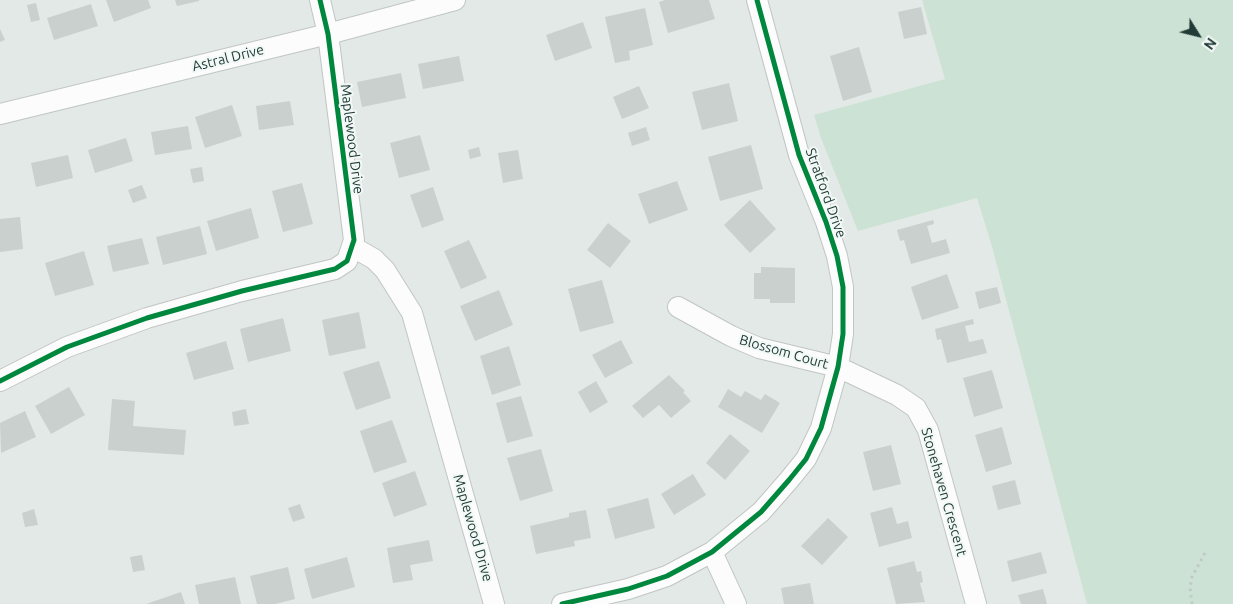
<!DOCTYPE html>
<style>
body{margin:0}
#map{position:relative;width:1233px;height:604px;overflow:hidden;background:#e3e9e6;font-family:Ubuntu,sans-serif}
canvas{display:block}
.north{position:absolute;left:1173px;top:10px;width:50px;height:50px;-webkit-text-stroke:4px #f1f8f5;paint-order:stroke;rotate:126deg;font-size:14px;font-weight:700;line-height:20px;text-align:center;color:#213c37}
.north::after{content:'';display:block;margin:auto;width:18px;height:22px;background:#213c37;clip-path:polygon(50% 0,100% 100%,50% 72%,0 100%)}
</style>
<div id="map">
<canvas width="1233" height="604"></canvas>
<div class="north">N</div>
</div>
<script>
const ctx = document.querySelector('canvas').getContext('2d');
ctx.lineJoin = 'round';
function fill(path, color) { ctx.fillStyle = color; ctx.fill(path, 'evenodd'); }
const poly = rows => new Path2D(rows.map(r => 'M' + r).join(''));
function stroke(path, color, width, dash) { ctx.strokeStyle = color; ctx.lineWidth = width; ctx.lineCap = dash ? 'butt' : 'round'; ctx.setLineDash(dash || []); ctx.stroke(path); }
function write(font, color, halo, rows, align = 'center') {
  ctx.font = font + ' Ubuntu,sans-serif'; ctx.lineWidth = 4; ctx.setLineDash([]); ctx.textBaseline = 'middle'; ctx.strokeStyle = halo; ctx.fillStyle = color; for (const [text, x, y, turn = 0] of rows) {
    ctx.save(); ctx.translate(x, y); ctx.rotate((+turn || 0) * Math.PI / 180); ctx.textAlign = isNaN(turn) ? turn : align; if (halo) ctx.strokeText(text, 0, 0); ctx.fillText(text, 0, 0); ctx.restore();
  }
}
fill(poly([
 [922,0,1233,0,1233,604,1087,604,991,243,977,198,858,231,821,138,814,115,945,79]
]), '#cce2d4');
fill(poly([
 [106,0,148,0,151,8,114,22],
 [175,0,199,0,199,1,177,6],
 [665,0,709,0,715,19,668,33,659,2],
 [36,3,40,20,31,22,27,5],
 [91,4,98,26,54,40,47,18],
 [921,7,927,34,904,39,898,12],
 [645,8,653,45,629,51,630,60,615,63,605,17],
 [583,22,592,48,555,61,546,35],
 [0,29,5,40,0,42],
 [859,47,872,92,843,101,830,56],
 [459,56,464,81,423,89,418,64],
 [401,73,406,98,362,107,357,82],
 [729,83,738,121,702,130,692,92],
 [639,86,649,108,622,119,613,97],
 [290,101,294,125,259,130,256,106],
 [232,105,242,136,205,148,195,117],
 [188,126,192,149,155,155,151,132],
 [646,127,650,140,632,146,628,133],
 [420,135,430,170,399,178,390,143],
 [126,138,133,161,95,173,88,150],
 [751,145,763,189,720,201,708,157],
 [479,147,481,156,470,159,468,150],
 [518,150,523,179,503,183,498,153],
 [68,155,73,178,36,187,31,163],
 [202,167,204,181,193,183,190,169],
 [677,181,688,210,649,224,638,194],
 [302,183,313,224,283,232,272,191],
 [142,185,147,198,133,203,128,190],
 [433,187,444,220,422,228,410,195],
 [750,200,776,229,750,253,724,225],
 [251,208,259,238,216,251,207,221],
 [20,217,23,249,0,252,0,219],
 [933,220,934,224,927,226,932,243,946,239,950,253,911,264,904,240,900,241,897,230],
 [608,223,631,241,610,268,587,250],
 [200,226,207,254,163,265,156,237],
 [142,238,149,264,113,272,107,246],
 [469,240,487,278,461,289,444,251],
 [84,251,94,285,55,296,45,263],
 [761,267,795,268,795,303,770,303,770,299,754,299,754,273,761,273],
 [947,274,959,308,922,320,911,287],
 [602,280,614,323,580,332,568,289],
 [997,287,1001,303,979,309,975,292],
 [499,290,513,325,475,341,460,306],
 [359,312,366,348,329,356,322,320],
 [283,318,291,351,248,362,240,329],
 [973,319,974,324,965,326,969,342,983,339,987,353,947,363,941,339,937,340,935,329],
 [621,340,633,363,605,378,592,355],
 [226,341,234,369,194,380,186,353],
 [509,346,521,385,492,395,480,356],
 [379,361,391,398,356,410,343,372],
 [992,370,1003,408,974,417,963,378],
 [669,375,685,391,683,392,691,401,671,418,659,405,643,418,632,406],
 [596,381,608,402,590,413,578,392],
 [69,387,85,415,51,434,35,406],
 [728,389,741,397,745,391,761,400,765,394,780,403,762,433,718,407],
 [521,396,533,436,507,443,496,403],
 [112,399,135,401,133,426,186,430,184,455,108,450],
 [246,409,249,424,234,426,232,412],
 [25,411,36,437,1,453,0,423],
 [392,420,407,462,374,473,360,431],
 [1002,427,1012,464,986,472,975,435],
 [730,434,750,451,725,480,706,463],
 [891,445,901,484,873,491,863,452],
 [541,449,553,491,520,501,507,458],
 [415,471,427,505,394,517,382,483],
 [693,474,706,495,674,515,661,494],
 [1015,480,1021,504,998,510,992,486],
 [648,498,655,528,615,539,607,509],
 [300,504,305,518,293,522,288,508],
 [892,507,897,524,908,521,912,538,879,547,870,513],
 [34,509,38,525,25,527,22,513],
 [586,510,591,538,574,541,575,546,536,554,530,526,569,517,569,513],
 [828,518,848,537,822,565,801,546],
 [429,540,433,561,410,565,413,580,393,583,387,548],
 [1041,552,1047,573,1012,582,1007,561],
 [142,555,145,570,133,572,130,557],
 [347,557,355,587,312,599,304,569],
 [914,561,917,572,921,571,923,582,920,583,925,602,896,604,887,568],
 [288,567,295,599,275,604,257,604,250,576],
 [235,577,241,604,199,604,195,585],
 [810,583,814,604,784,604,781,588],
 [1043,589,1047,604,1021,604,1018,595],
 [181,592,185,604,146,604]
]), '#cad0ce');
const minor = poly([
 [0,114,328,34,455,0],
 [353,247,374,259,385,270,412,313,494,604],
 [678,307,731,336,759,348,838,367,897,395,916,408,928,430,976,604],
 [0,381,67,347,147,318,242,291,335,269,347,261,354,240,328,34,320,0],
 [712,552,736,604],
 [562,604,628,589,667,576,712,552,761,512,789,480,806,459,821,428,838,367,843,334,843,287,837,256,826,222,799,155,757,0]
]);
stroke(minor, '#c0c6c4', 22);
stroke(poly([
 [1192,604,1190,587,1192,577,1206,551]
]), '#c0c9c7', 3, [2.5, 4]);
stroke(minor, '#fbfcfb', 20);
stroke(poly([
 [0,381,67,347,147,318,242,291,335,269,347,261,354,240,328,34,320,0],
 [562,604,628,589,667,576,712,552,761,512,789,480,806,459,821,428,838,367,843,334,843,287,837,256,826,222,799,155,757,0]
]), '#00873e', 5);
write('14px', '#213c37', '#f1f8f5', [
 ["Astral Drive",228,58,-14],
 ["Maplewood Drive",352,139,83],
 ["Stratford Drive",826,193,70],
 ["Blossom Court",784,352,16],
 ["Stonehaven Crescent",944,492,74],
 ["Maplewood Drive",473,528,74]
]);
</script>
